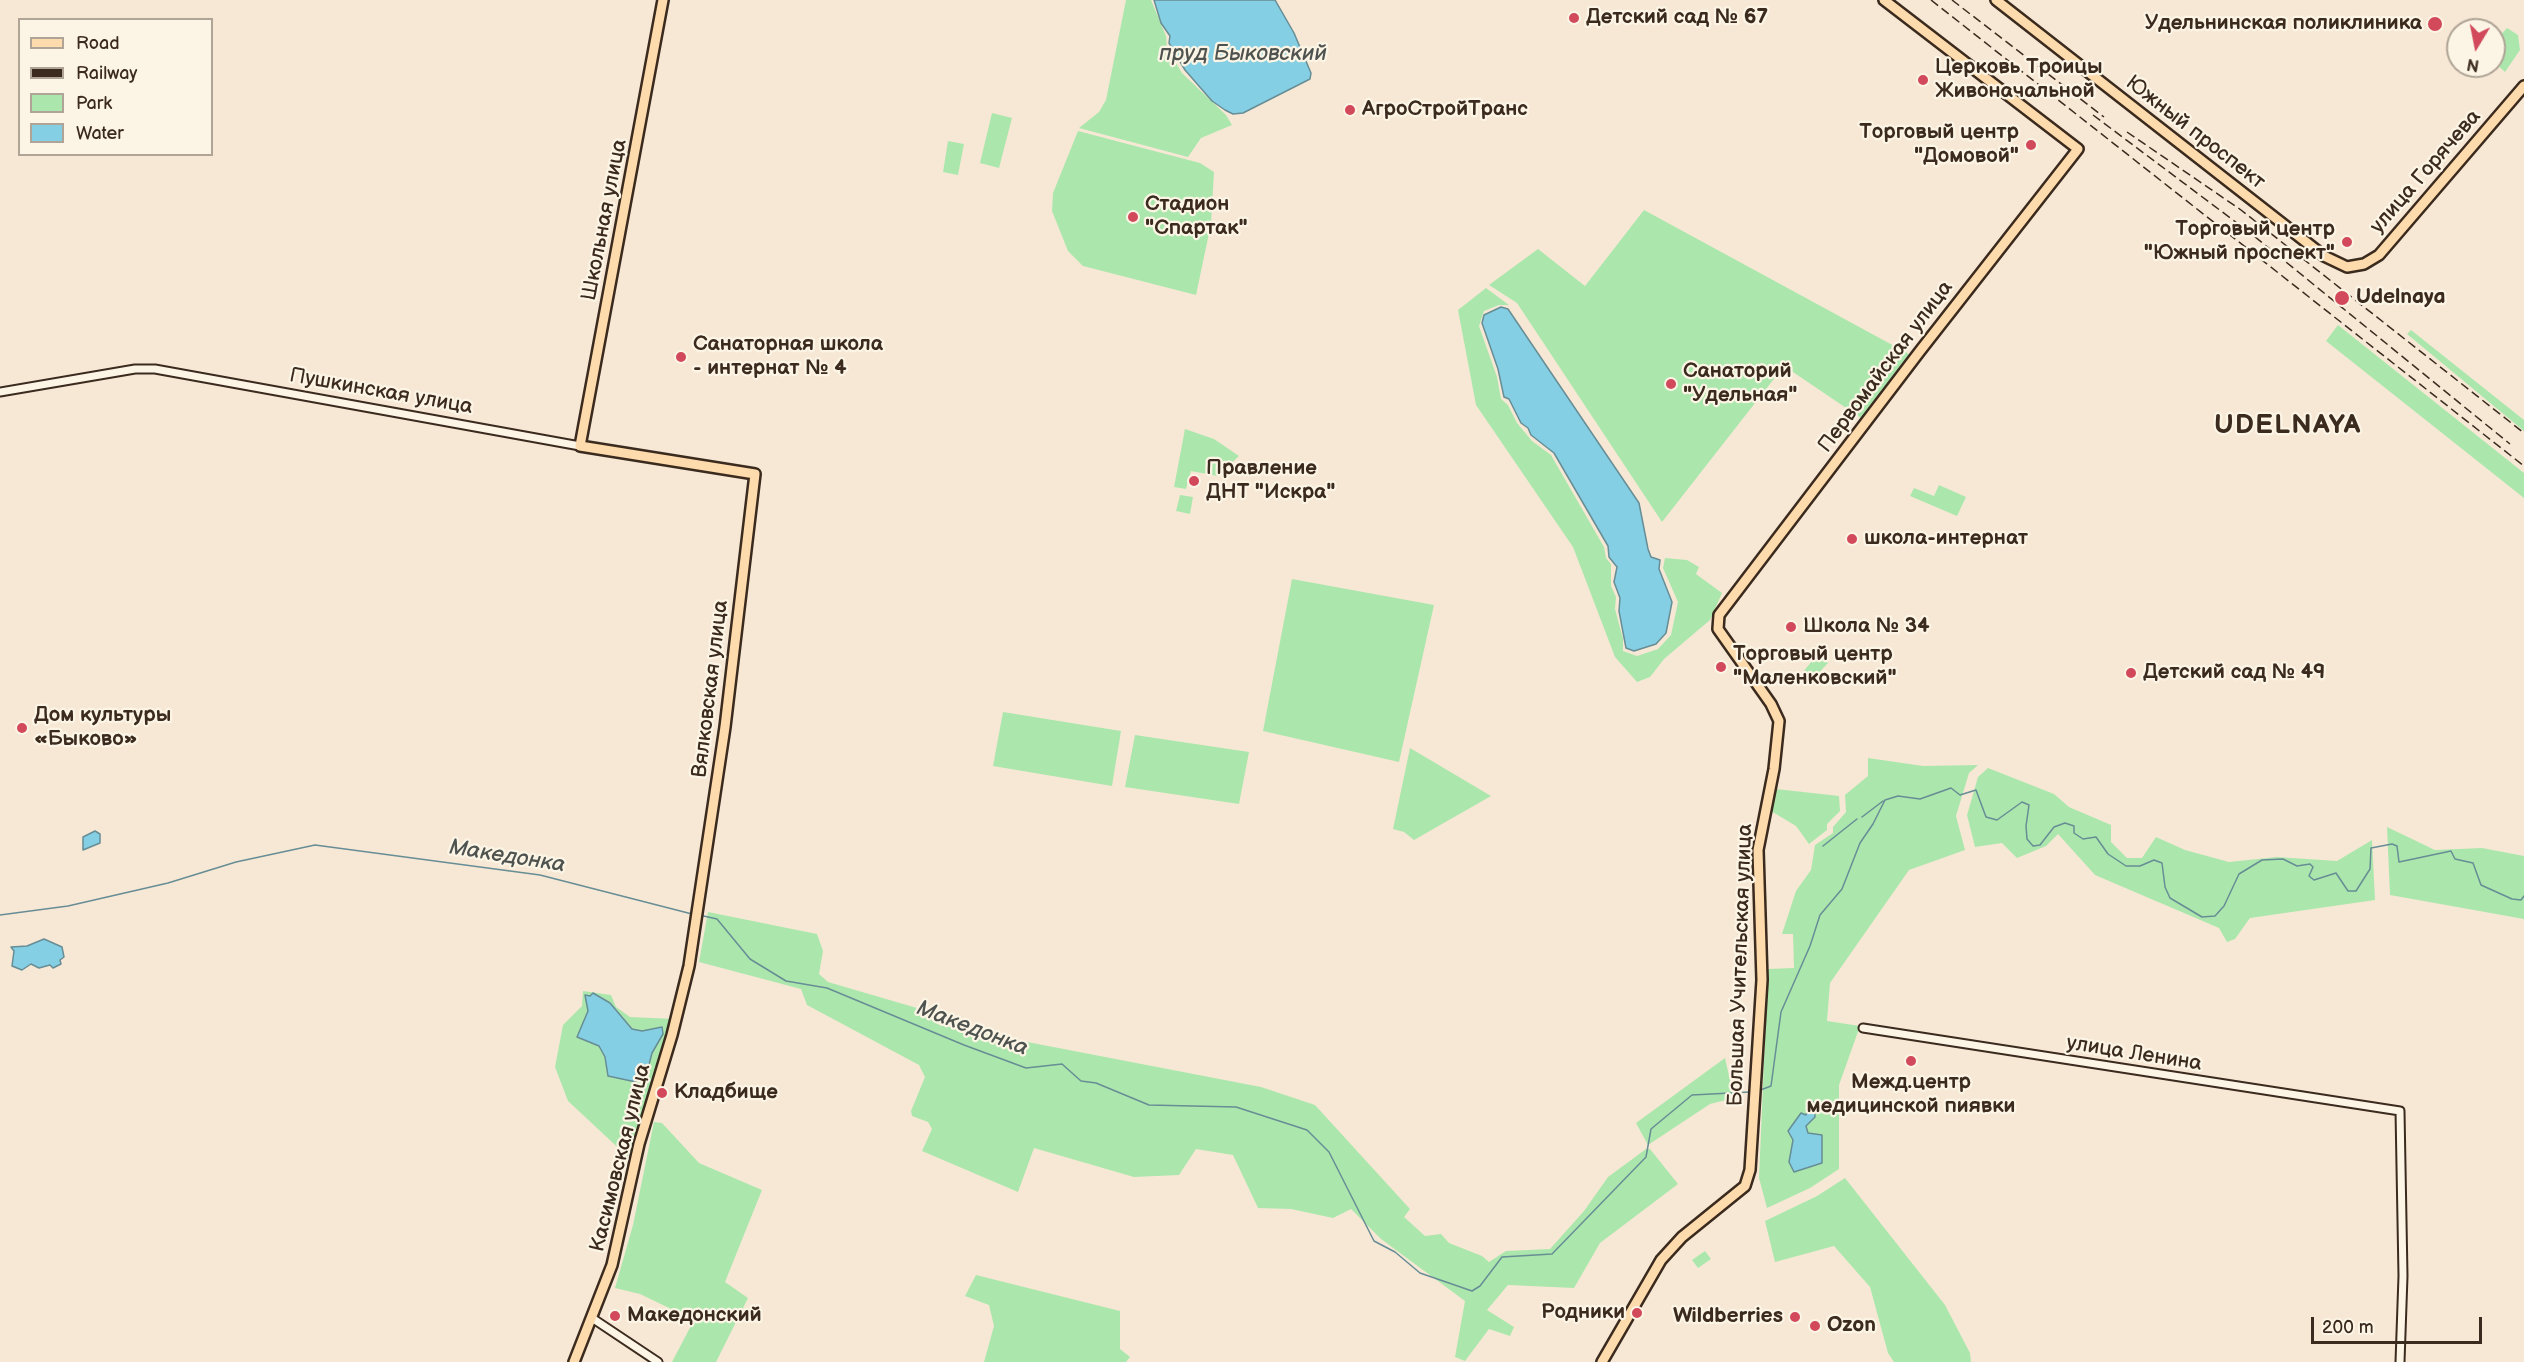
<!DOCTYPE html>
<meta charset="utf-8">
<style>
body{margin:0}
#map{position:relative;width:2524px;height:1362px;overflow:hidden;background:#f7e8d5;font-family:"Balsamiq Sans",sans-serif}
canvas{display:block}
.legend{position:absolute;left:18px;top:18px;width:195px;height:138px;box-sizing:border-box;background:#fcf5e5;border:2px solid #afa495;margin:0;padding:8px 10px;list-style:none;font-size:18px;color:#3b2a1e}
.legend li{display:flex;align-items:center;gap:12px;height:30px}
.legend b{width:30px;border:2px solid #afa495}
.north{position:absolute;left:2446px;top:18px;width:60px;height:60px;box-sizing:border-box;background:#fcf5e5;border:2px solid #afa495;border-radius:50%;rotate:190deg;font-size:16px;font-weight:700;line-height:24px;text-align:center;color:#3b2a1e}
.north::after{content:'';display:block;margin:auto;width:21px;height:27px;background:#d1495b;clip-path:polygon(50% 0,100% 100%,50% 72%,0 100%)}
.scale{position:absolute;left:2311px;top:1317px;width:171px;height:27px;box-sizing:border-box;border:3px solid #3b2a1e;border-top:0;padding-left:8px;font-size:18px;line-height:21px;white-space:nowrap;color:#3b2a1e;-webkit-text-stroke:4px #fcf5e5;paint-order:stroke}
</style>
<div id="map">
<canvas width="2524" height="1362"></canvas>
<ul class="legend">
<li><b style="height:8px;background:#fedbac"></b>Road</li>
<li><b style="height:8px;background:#3b2a1e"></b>Railway</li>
<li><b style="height:16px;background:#abe7ad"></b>Park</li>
<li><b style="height:16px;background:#85cfe5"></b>Water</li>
</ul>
<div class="north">N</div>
<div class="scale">200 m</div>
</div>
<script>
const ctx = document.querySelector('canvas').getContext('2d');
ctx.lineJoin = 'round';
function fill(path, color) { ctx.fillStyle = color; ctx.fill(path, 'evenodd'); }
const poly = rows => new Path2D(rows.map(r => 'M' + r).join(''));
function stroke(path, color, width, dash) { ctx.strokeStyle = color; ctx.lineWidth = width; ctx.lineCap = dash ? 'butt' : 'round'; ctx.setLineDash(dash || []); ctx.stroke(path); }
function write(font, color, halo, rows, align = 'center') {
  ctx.font = font + ' "Balsamiq Sans",sans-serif'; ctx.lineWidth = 4.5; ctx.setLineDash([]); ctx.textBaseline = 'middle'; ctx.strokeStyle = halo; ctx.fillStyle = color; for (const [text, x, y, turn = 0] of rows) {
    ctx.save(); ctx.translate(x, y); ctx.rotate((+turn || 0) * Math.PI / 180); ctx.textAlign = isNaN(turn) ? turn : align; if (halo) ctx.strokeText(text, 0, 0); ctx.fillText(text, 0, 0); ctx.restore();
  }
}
fill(poly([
 [1126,0,1151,0,1166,36,1167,48,1182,73,1226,115,1232,125,1201,138,1188,157,1079,128,1099,112,1106,100],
 [2507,28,2518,35,2520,50,2505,72,2494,62,2494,42],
 [992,113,1012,118,999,168,980,163],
 [1078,131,1200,163,1214,172,1211,224,1196,295,1083,266,1068,251,1052,211,1053,193],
 [948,141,964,144,958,175,943,172],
 [1644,210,1909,354,1861,418,1784,366,1662,522,1517,303,1489,285,1538,249,1585,286],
 [1486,288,1509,305,1499,305,1484,311,1479,326,1497,377,1501,399,1508,405,1517,423,1532,441,1551,455,1604,547,1606,558,1611,564,1611,586,1616,597,1615,609,1623,639,1623,651,1637,656,1658,649,1671,635,1678,602,1663,568,1665,558,1687,560,1699,567,1696,574,1722,593,1710,620,1664,659,1650,677,1637,682,1615,657,1573,547,1476,405,1458,310],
 [2338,325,2524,473,2524,498,2326,341],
 [2411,330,2524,420,2524,431,2407,334],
 [1185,429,1214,439,1239,456,1218,476,1191,471,1186,489,1174,487],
 [1939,485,1966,497,1957,516,1910,496,1914,488,1934,496],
 [1180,495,1193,497,1190,514,1176,511],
 [1292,579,1434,605,1399,762,1263,731],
 [1818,654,1828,663,1811,681,1802,673],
 [1003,712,1121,731,1112,786,993,766],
 [1135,735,1249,752,1239,804,1125,787],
 [1410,748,1491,796,1414,840,1404,832,1393,829],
 [1868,758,1923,766,1978,765,1969,773,1956,816,1965,850,1909,870,1830,983,1827,1021,1860,1026,1839,1085,1839,1169,1810,1188,1767,1208,1759,1178,1768,969,1794,968,1793,934,1782,934,1796,891,1811,870,1815,845,1833,833,1833,827,1846,812,1845,795,1868,776],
 [1988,768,2054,794,2069,807,2111,825,2111,842,2127,858,2142,858,2156,837,2185,850,2229,862,2277,857,2337,861,2372,840,2375,900,2250,918,2235,939,2227,942,2219,928,2095,875,2058,834,2046,846,2017,858,2002,843,1975,847,1967,815,1978,777],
 [1776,789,1839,796,1840,811,1827,824,1827,830,1809,844,1796,826,1771,811],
 [2387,827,2435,850,2482,848,2524,856,2524,919,2390,895],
 [708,912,817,934,823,951,819,974,828,982,934,1013,934,1020,939,1025,1261,1087,1315,1105,1410,1209,1404,1217,1425,1236,1441,1234,1449,1243,1482,1256,1489,1262,1506,1251,1550,1249,1584,1211,1608,1177,1646,1149,1650,1149,1678,1184,1600,1243,1574,1288,1508,1285,1487,1310,1514,1327,1510,1336,1489,1329,1465,1361,1455,1357,1465,1301,1381,1239,1351,1209,1333,1218,1291,1209,1258,1208,1233,1155,1196,1149,1179,1175,1134,1177,1034,1148,1018,1192,922,1151,932,1129,928,1122,912,1116,911,1111,925,1077,919,1065,807,1005,801,989,699,962],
 [583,991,611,995,616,1007,630,1017,674,1019,631,1154,627,1156,568,1101,555,1067,563,1025,582,1006],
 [1725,1058,1734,1098,1710,1104,1648,1145,1636,1123],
 [654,1122,662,1123,699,1163,762,1190,725,1282,748,1298,716,1362,672,1362,694,1320,640,1294,615,1288,633,1225],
 [1845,1178,1945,1305,1970,1353,1971,1362,1894,1362,1888,1353,1870,1287,1834,1246,1775,1262,1765,1221,1817,1196],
 [1705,1251,1711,1259,1698,1268,1692,1260],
 [976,1275,1120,1311,1120,1349,1130,1357,1126,1362,984,1362,994,1326,989,1305,965,1296]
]), '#abe7ad');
const water = poly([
 [1154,0,1275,0,1294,33,1311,73,1310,79,1243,113,1233,114,1225,110,1212,101,1185,70,1169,43,1170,36,1161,23,1154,0],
 [1501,307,1508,309,1639,503,1648,549,1651,557,1660,560,1659,569,1672,602,1666,633,1656,644,1634,651,1626,648,1619,611,1620,598,1614,582,1617,567,1609,557,1608,546,1554,453,1531,435,1528,428,1521,423,1509,399,1504,397,1498,369,1482,323,1484,315,1501,307],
 [95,831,100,834,100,843,83,850,83,837,95,831],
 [44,939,62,947,64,957,60,960,61,964,53,968,50,965,39,968,31,964,22,970,12,966,14,951,11,947,27,946,44,939],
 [593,993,610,1003,632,1029,642,1031,662,1027,663,1034,652,1053,646,1076,639,1077,636,1082,608,1076,605,1057,599,1046,577,1037,588,1011,585,995,590,996,593,993],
 [1814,1102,1815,1117,1806,1126,1808,1133,1822,1135,1822,1163,1794,1172,1789,1162,1793,1140,1788,1131,1801,1113,1806,1115,1810,1103,1814,1102]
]);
fill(water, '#85cfe5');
stroke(water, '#678d95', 1.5);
stroke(poly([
 [1862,817,1883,801],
 [1823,846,1857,819],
 [0,915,68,906,168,883,236,862,315,845,540,875,692,914],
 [699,915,717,919,750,959,786,981,827,988,964,1045,1026,1068,1062,1064,1081,1081,1096,1083,1149,1105,1236,1107,1307,1130,1329,1152,1374,1241,1395,1252,1420,1273,1472,1291,1480,1286,1502,1257,1552,1254,1646,1157,1651,1129,1692,1095,1750,1092],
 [1758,1091,1771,1086,1781,1012,1810,946,1820,915,1842,889,1860,843,1873,824,1885,800,1898,796,1920,799,1951,788,1960,795,1976,790,1986,817,1997,820,2022,802,2029,805,2026,826,2027,839,2033,846,2040,845,2054,827,2065,823,2074,826,2074,833,2083,839,2096,837,2108,854,2126,866,2140,866,2154,860,2162,863,2165,887,2170,898,2202,917,2215,916,2224,906,2239,874,2262,860,2283,859,2297,866,2310,864,2313,867,2309,876,2314,880,2336,873,2348,891,2356,891,2370,869,2371,848,2392,844,2397,846,2399,862,2451,851,2455,859,2473,863,2481,885,2512,899,2521,900,2524,896]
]), '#678d95', 1.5);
const minor = poly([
 [0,392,135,369,155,369,580,446],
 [1863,1028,2400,1111,2403,1276,2400,1362],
 [592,1318,658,1362]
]);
const major = poly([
 [1996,0,2324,256,2347,267,2364,264,2379,255,2524,86],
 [574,1362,612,1265,639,1144,672,1035,689,966,725,727,755,474,580,446,663,0],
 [1602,1362,1661,1260,1682,1237,1745,1186,1750,1170,1762,980,1758,850,1774,769,1779,721,1771,704,1718,629,1719,615,1920,351,2078,149,1884,0]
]);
stroke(minor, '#3b2a1e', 11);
stroke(major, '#3b2a1e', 14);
stroke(minor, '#fcf5e5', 7);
stroke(major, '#fedbac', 9);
stroke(poly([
 [1931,0,2524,466],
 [1952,0,2104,117],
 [2093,115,2249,232,2510,444],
 [2127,132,2241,210,2524,433]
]), '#3b2a1e', 1.5, [9, 4.5]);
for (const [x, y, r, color] of [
 [1574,18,6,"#d1495b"],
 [2435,24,8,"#d1495b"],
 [1923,80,6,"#d1495b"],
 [1350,110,6,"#d1495b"],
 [2031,145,6,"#d1495b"],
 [1133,217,6,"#d1495b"],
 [2347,242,6,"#d1495b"],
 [2342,298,8,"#d1495b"],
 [681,357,6,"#d1495b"],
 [1671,384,6,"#d1495b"],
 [1194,481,6,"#d1495b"],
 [1852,539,6,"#d1495b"],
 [1791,627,6,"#d1495b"],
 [1721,667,6,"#d1495b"],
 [2131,673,6,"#d1495b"],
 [22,728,6,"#d1495b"],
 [1911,1061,6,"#d1495b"],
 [662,1093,6,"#d1495b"],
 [1637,1313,6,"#d1495b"],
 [615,1316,6,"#d1495b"],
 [1795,1317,6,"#d1495b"],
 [1815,1326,6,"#d1495b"]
]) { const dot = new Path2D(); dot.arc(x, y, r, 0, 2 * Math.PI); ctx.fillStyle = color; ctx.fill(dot); stroke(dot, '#fcf5e5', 2); }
write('bold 21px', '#3b2a1e', '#fcf5e5', [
 ["Детский сад № 67",1586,18],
 ["Удельнинская поликлиника",2422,24,"right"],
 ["Церковь Троицы",1935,68],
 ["Живоначальной",1935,92],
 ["АгроСтройТранс",1362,110],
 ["Торговый центр",2019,133,"right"],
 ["\"Домовой\"",2019,157,"right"],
 ["Стадион",1145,205],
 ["\"Спартак\"",1145,229],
 ["Торговый центр",2335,230,"right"],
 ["\"Южный проспект\"",2335,254,"right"],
 ["Udelnaya",2356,298],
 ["Санаторная школа",693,345],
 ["- интернат № 4",693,369],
 ["Санаторий",1683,372],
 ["\"Удельная\"",1683,396],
 ["Правление",1206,469],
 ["ДНТ \"Искра\"",1206,493],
 ["школа-интернат",1864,539],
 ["Школа № 34",1803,627],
 ["Торговый центр",1733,655],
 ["\"Маленковский\"",1733,679],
 ["Детский сад № 49",2143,673],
 ["Дом культуры",34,716],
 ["«Быково»",34,740],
 ["Межд.центр",1911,1083,"center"],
 ["медицинской пиявки",1911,1107,"center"],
 ["Кладбище",674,1093],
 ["Родники",1625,1313,"right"],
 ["Македонский",627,1316],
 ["Wildberries",1783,1317,"right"],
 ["Ozon",1827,1326]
], 'left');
write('21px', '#3b2a1e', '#fcf5e5', [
 ["Южный проспект",2195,133,38],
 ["улица Горячева",2426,172,-49],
 ["Школьная улица",605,220,-79],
 ["Первомайская улица",1886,367,-53],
 ["Пушкинская улица",381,392,10],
 ["Вялковская улица",711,689,-83],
 ["Большая Учительская улица",1741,965,-88],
 ["улица Ленина",2134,1054,9],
 ["Касимовская улица",621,1158,-76]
]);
write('italic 22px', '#4e5350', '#fcf5e5', [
 ["пруд Быковский",1243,54],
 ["Македонка",507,857,9],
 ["Македонка",972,1029,21]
]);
ctx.letterSpacing = '1.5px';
write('bold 27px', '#3b2a1e', '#fcf5e5', [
 ["UDELNAYA",2288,426]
]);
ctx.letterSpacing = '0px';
</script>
